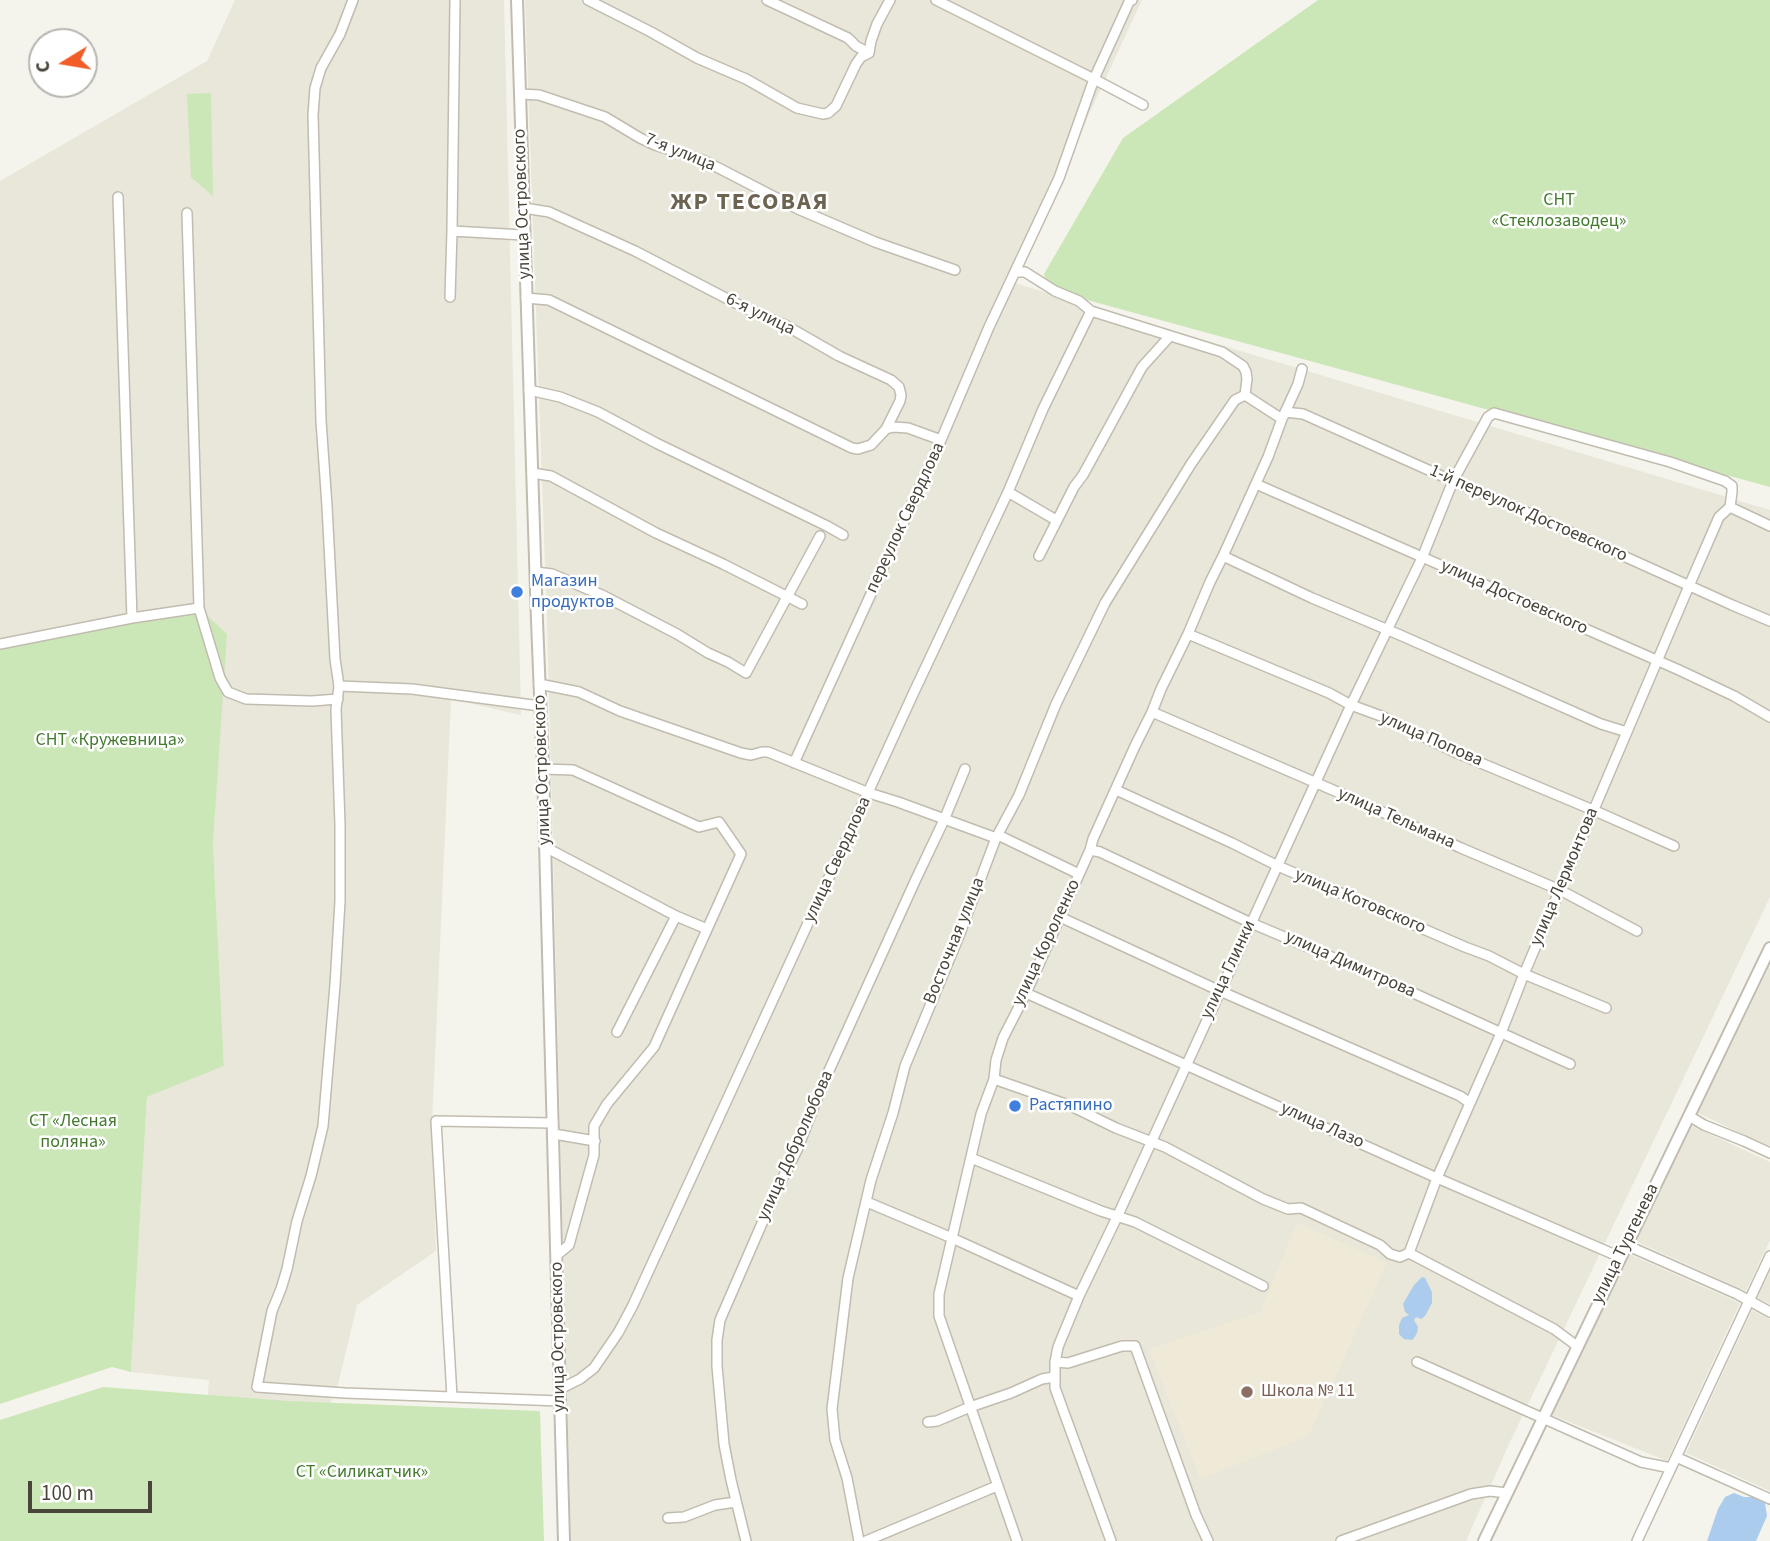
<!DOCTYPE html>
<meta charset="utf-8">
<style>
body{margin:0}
#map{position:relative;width:1770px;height:1541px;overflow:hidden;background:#f5f4ec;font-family:"Source Sans 3",sans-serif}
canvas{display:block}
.north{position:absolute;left:28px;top:28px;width:70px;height:70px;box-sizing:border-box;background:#fff;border:2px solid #b7b5b0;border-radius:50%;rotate:259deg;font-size:19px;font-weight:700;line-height:28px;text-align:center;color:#4a453a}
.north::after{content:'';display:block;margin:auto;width:24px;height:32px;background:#f15c28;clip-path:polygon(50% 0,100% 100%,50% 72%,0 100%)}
.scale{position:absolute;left:28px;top:1481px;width:124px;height:32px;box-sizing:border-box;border:4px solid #4a453a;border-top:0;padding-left:9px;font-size:21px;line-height:24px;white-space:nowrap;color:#4a453a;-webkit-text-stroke:5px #fff;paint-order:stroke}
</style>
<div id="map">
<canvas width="1770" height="1541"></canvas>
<div class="north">С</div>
<div class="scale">100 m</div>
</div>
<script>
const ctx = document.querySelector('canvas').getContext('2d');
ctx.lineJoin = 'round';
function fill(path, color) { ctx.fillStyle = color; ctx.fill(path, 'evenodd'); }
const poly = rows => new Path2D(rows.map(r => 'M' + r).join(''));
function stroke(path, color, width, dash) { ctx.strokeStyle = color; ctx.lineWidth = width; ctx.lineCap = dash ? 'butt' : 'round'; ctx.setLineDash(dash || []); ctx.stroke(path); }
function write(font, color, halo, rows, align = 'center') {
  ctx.font = font + ' "Source Sans 3",sans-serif'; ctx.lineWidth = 5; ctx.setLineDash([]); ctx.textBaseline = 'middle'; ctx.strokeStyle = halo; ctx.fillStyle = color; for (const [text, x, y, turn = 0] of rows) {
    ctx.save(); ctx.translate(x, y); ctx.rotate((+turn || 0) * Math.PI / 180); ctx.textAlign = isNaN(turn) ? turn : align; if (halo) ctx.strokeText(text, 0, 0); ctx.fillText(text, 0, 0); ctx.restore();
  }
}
fill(poly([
 [235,0,504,0,521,715,451,699,432,1123,436,1251,357,1305,336,1393,332,1393,330,1419,207,1409,209,1380,131,1372,147,1097,224,1066,213,843,215,814,0,672,0,181,207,61],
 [525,0,1142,0,1011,282,1770,510,1770,897,1509,1444,1466,1541,571,1541,547,621],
 [1770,965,1770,1147,1698,1113],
 [1692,1126,1770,1162,1770,1240,1746,1291,1635,1241],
 [1629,1254,1740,1303,1667,1461,1552,1415],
 [1770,1272,1770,1304,1757,1298],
 [1752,1310,1770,1319,1770,1491,1686,1453]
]), '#e9e6da');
fill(poly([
 [1297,1222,1387,1263,1309,1436,1200,1479,1149,1349,1260,1312]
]), '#eeead7');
fill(poly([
 [1318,0,1770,0,1770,487,1047,289,1044,274,1123,138],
 [211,93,213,196,191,177,187,94],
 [199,608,227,634,213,843,224,1066,147,1097,131,1372,112,1367,0,1404,0,648],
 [103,1387,288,1401,540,1411,544,1541,0,1541,0,1420]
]), '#cce7b7');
fill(poly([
 [1422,1277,1425,1278,1432,1292,1432,1303,1425,1316,1421,1319,1416,1317,1414,1320,1418,1327,1417,1333,1414,1338,1412,1340,1404,1339,1399,1334,1399,1325,1402,1318,1409,1315,1405,1312,1403,1304,1414,1285],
 [1734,1493,1744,1497,1755,1497,1765,1503,1767,1516,1756,1541,1707,1541,1718,1509,1725,1497]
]), '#acccee');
const minor = poly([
 [353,0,340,34,321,68,315,88,313,115,321,421,327,506,335,659,339,686,336,709,340,825,340,901,335,985,323,1126,311,1176,297,1221,287,1269,281,1289,272,1311,257,1387,345,1393,560,1401],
 [588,0,651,32,697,58,746,79,797,108,823,114,828,113,836,106,856,64,861,57,869,53,871,41,877,24,890,0],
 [767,0,848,38,856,46,869,53],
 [936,0,1094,79,1143,105],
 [520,94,539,95,605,117,640,138,655,145,705,161,798,209,875,242,955,270],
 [118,197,132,618],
 [524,208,549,212,635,251,747,309,785,325,839,356,891,380,899,387,901,395,900,401,886,429,893,427,908,428,941,440],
 [187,213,199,608,220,678,228,692,246,699,312,701,338,699],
 [452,231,524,235],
 [1015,272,1025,272,1055,291,1079,301,1091,311,1222,352,1243,366,1246,372,1247,379,1245,395,1282,419],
 [450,297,452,231,455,0],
 [526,298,549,300,852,448,858,449,871,445,886,429],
 [529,390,560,397,598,412,656,443,827,526,843,535],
 [1285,412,1303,414,1453,481,1526,512,1732,605,1770,621],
 [532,473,551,476,656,533,723,564,802,604],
 [1256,484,1679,670,1734,696,1770,717],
 [1008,492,1056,520],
 [1039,556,1074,487,1083,475,1142,367,1170,336],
 [1223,556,1312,598,1400,635,1601,724,1627,732],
 [536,572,552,574,604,596,677,634,708,653,728,662,746,673,820,536],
 [1188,634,1329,693,1351,705,1381,716,1457,753,1593,810,1674,846],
 [0,644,132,618,199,608],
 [539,684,579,692,620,711,741,753,751,755,762,752,768,752,869,793,898,802,996,838],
 [339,686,412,689,540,706],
 [1152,712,1356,800,1461,848,1560,890,1637,931],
 [794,763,941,440,989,327,1059,178,1094,79,1129,2,1132,0],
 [543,769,573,770,699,827,719,822,741,854,654,1047,607,1104,594,1126,594,1155,569,1245,557,1255],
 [1116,790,1232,843,1278,866,1465,947,1489,956,1524,974,1606,1008],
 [998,835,1079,874],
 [545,847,676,916,707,929],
 [1090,850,1100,852,1251,923,1367,972,1570,1064],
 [1060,917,1220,991,1460,1096,1470,1103],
 [1026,993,1437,1178,1620,1257],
 [617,1032,676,916],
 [994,1079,1071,1106,1116,1128,1165,1147,1263,1199,1288,1209,1301,1208,1380,1245,1390,1254,1400,1257,1409,1253,1554,1329,1577,1346],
 [1689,1116,1704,1125,1744,1141,1770,1153],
 [554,1134,595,1141],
 [971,1158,1101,1211,1135,1222,1263,1286],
 [867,1202,952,1238,1079,1296],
 [1626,1245,1737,1294,1770,1312],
 [1409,1253,1437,1178,1501,1033,1524,974,1689,586,1719,517,1730,507],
 [1055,1362,1068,1363,1122,1346,1135,1346,1196,1515,1208,1541],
 [1417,1362,1641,1462,1671,1468],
 [560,1389,580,1379,594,1368,618,1333,633,1305,914,692,1008,492,1043,409,1091,311],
 [452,1397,436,1121,553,1123],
 [928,1422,937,1421,970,1407,1011,1393,1042,1379,1054,1377],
 [1676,1457,1770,1499],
 [668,1518,684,1517,715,1505,736,1502],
 [746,1541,731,1480,724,1444,717,1366,717,1340,720,1320,776,1191,797,1150,822,1086,916,879,944,820,965,769],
 [859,1541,847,1478,835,1440,832,1409,848,1278,871,1180,893,1113,905,1066,959,936,996,838,1019,795,1056,704,1105,603,1191,464,1235,400,1245,395],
 [866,1541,997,1486],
 [1017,1541,939,1316,939,1294,981,1114,994,1079,996,1060,1003,1038,1026,993,1090,850,1093,839,1135,746,1152,712,1161,689,1188,634,1210,582,1223,556,1268,457,1282,419,1298,384,1302,369],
 [1111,1541,1055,1388,1055,1362,1058,1347,1079,1296,1118,1215,1351,705,1422,558,1453,481,1488,417,1494,413,1670,462,1725,481,1732,486,1732,492,1730,507,1770,526],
 [1341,1541,1471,1494,1490,1491,1507,1493],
 [1637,1541,1770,1256]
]);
const tertiary = poly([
 [517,0,537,621,543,769,564,1541],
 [1484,1541,1770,948]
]);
stroke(minor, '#c1bcaf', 12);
stroke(tertiary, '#c1bcaf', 14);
stroke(minor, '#fff', 9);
stroke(tertiary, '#fff', 10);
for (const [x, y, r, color] of [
 [517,592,7,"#3f7fe0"],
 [1015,1106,7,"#3f7fe0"],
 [1247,1392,7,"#8d6e63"]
]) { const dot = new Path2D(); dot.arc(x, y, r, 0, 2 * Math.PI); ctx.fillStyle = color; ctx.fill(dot); stroke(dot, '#fff', 2.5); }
write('18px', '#4a453a', '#fff', [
 ["7-я улица",680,153,22],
 ["улица Островского",523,204,-92],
 ["6-я улица",760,315,26],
 ["1-й переулок Достоевского",1528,514,24],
 ["переулок Свердлова",906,518,-65],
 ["улица Достоевского",1514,598,24],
 ["улица Попова",1431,740,24],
 ["улица Островского",543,770,-92],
 ["улица Тельмана",1396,819,24],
 ["улица Свердлова",838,860,-65],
 ["улица Лермонтова",1565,877,-67],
 ["улица Котовского",1360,902,23],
 ["Восточная улица",955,941,-68],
 ["улица Короленко",1047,943,-65],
 ["улица Димитрова",1350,965,24],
 ["улица Глинки",1229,970,-65],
 ["улица Лазо",1322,1126,24],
 ["улица Добролюбова",796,1146,-66],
 ["улица Тургенева",1626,1244,-64],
 ["улица Островского",559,1337,-91]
]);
write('18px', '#437a2e', '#fff', [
 ["СНТ",1559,201],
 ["«Стеклозаводец»",1559,222],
 ["СНТ «Кружевница»",110,741],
 ["СТ «Лесная",73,1122],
 ["поляна»",73,1143],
 ["СТ «Силикатчик»",362,1473]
]);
write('18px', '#366cbe', '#fff', [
 ["Магазин",531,582],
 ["продуктов",531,603],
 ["Растяпино",1029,1106]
], 'left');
write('18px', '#785e54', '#fff', [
 ["Школа № 11",1261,1392]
], 'left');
ctx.letterSpacing = '2px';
write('bold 24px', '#6c6451', '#fff', [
 ["ЖР ТЕСОВАЯ",750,204]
]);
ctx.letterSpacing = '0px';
</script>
